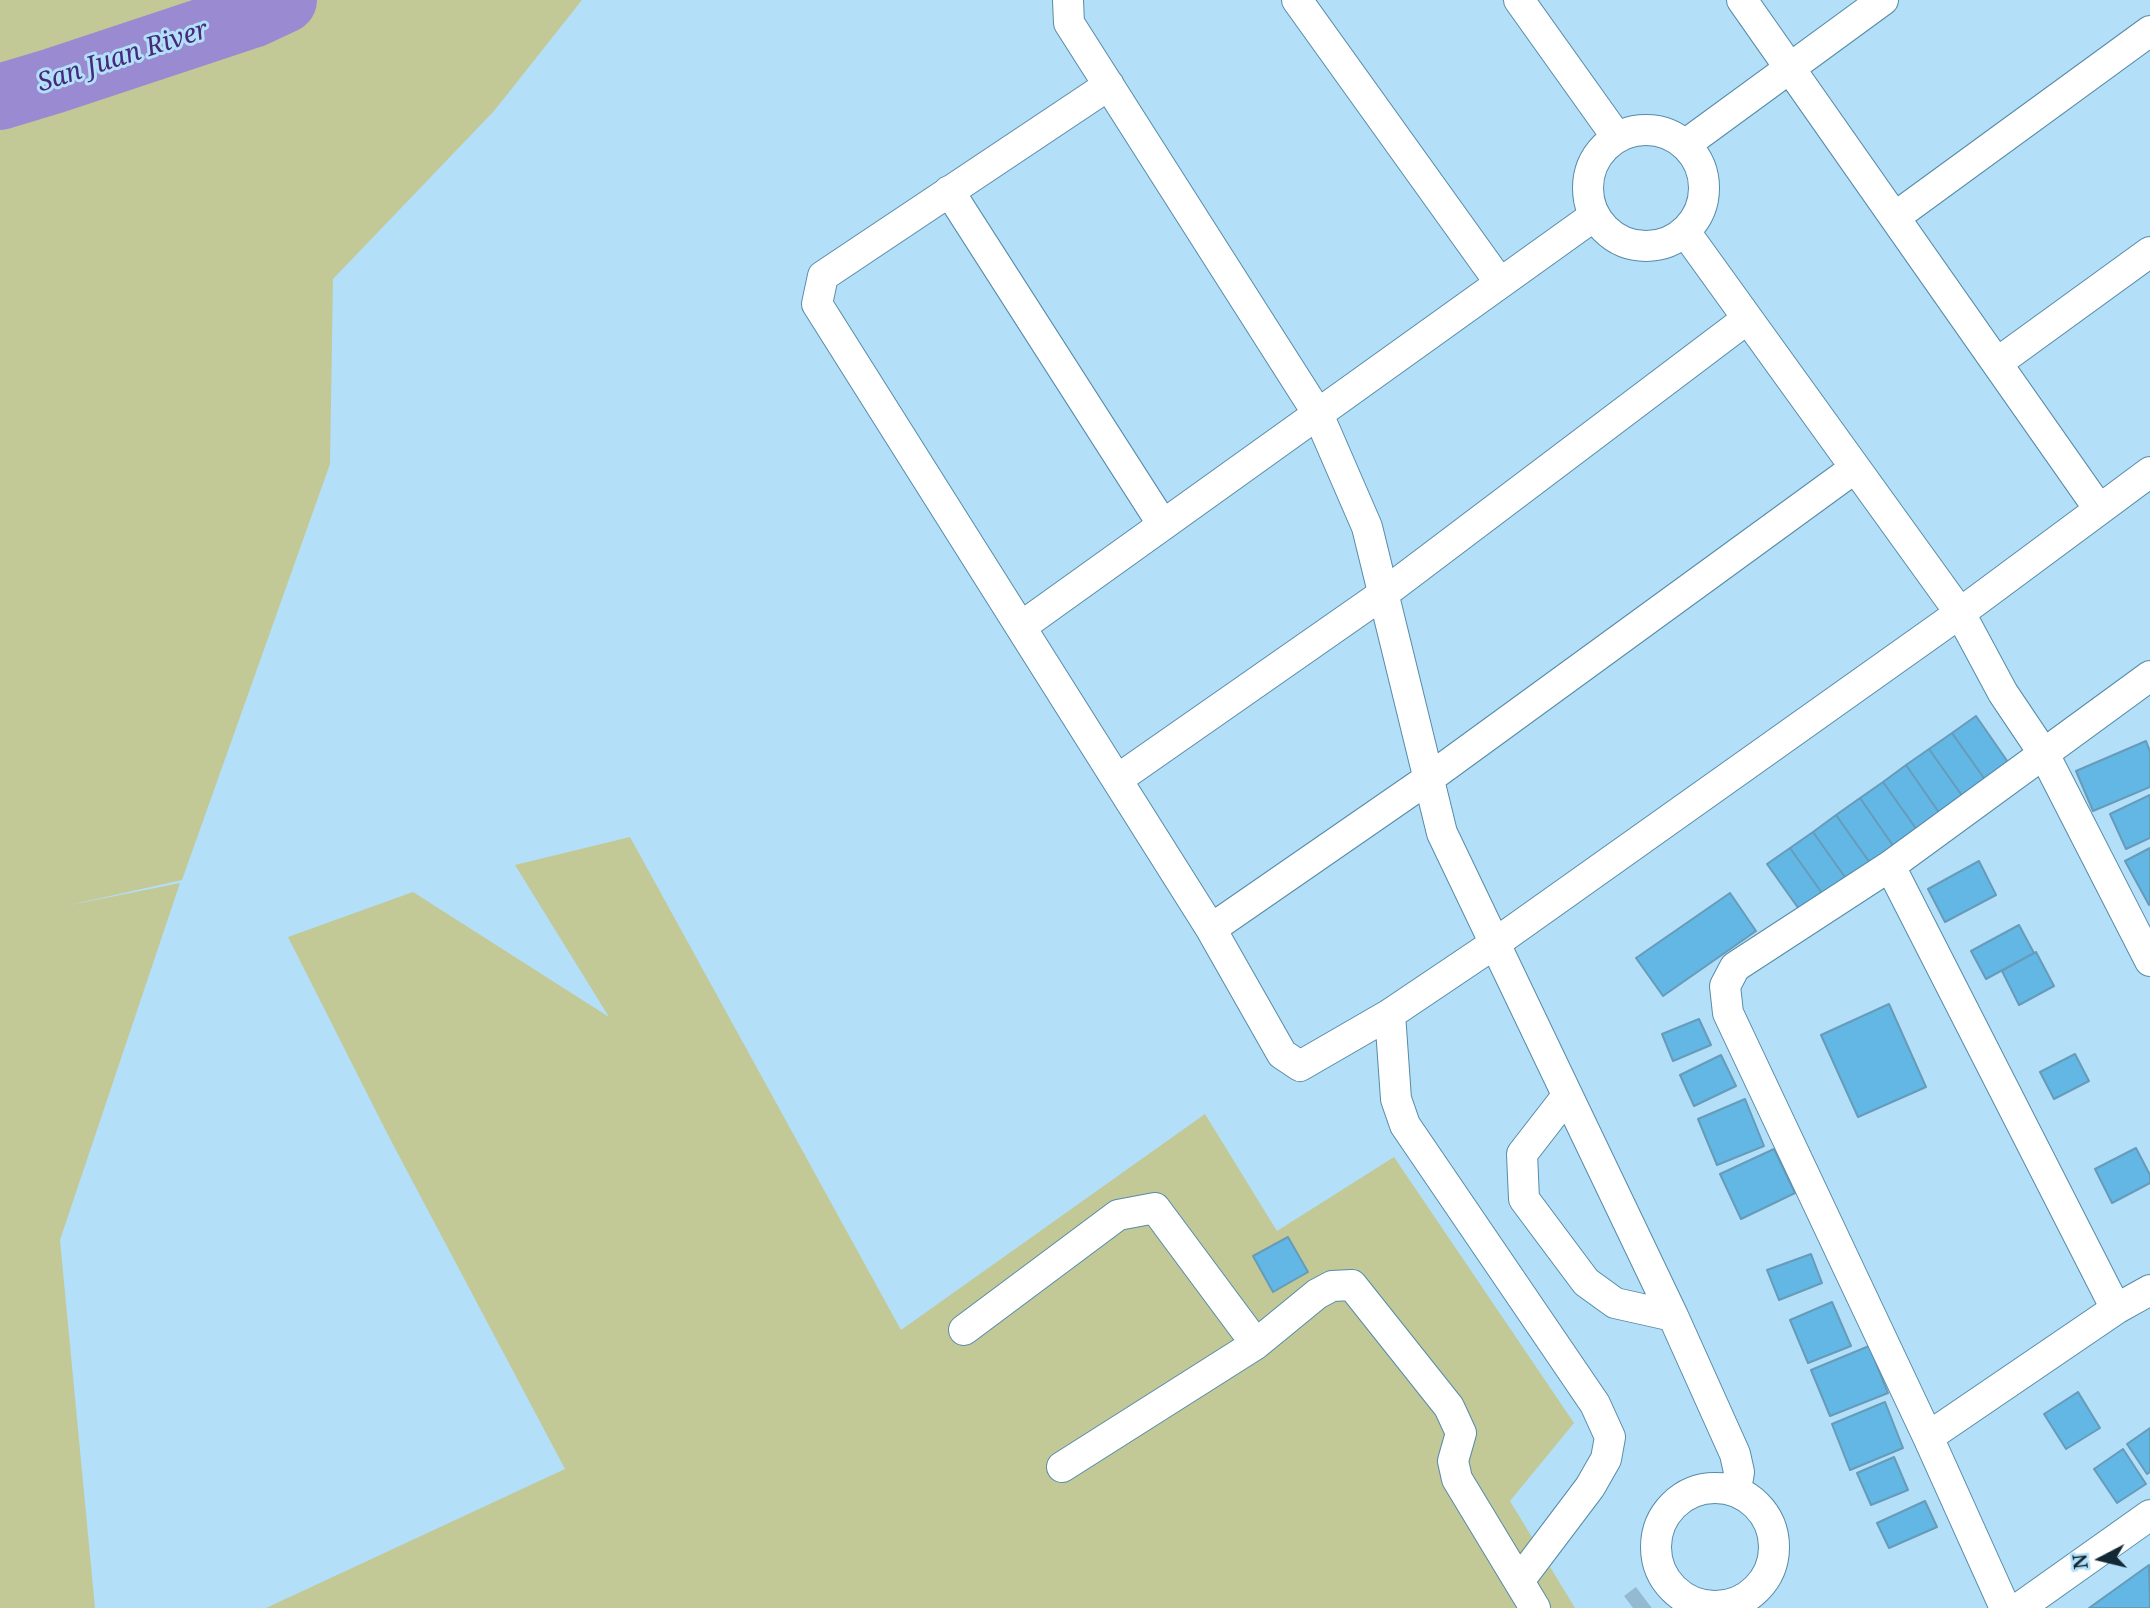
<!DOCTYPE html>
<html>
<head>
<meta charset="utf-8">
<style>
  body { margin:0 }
  #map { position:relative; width:2150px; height:1608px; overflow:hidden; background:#b3dff8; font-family:"Noto Serif",serif }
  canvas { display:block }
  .north { position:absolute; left:2066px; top:1524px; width:70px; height:70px; -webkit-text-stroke:5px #b3dff8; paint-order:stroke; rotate:263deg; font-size:19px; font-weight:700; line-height:28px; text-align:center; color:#122834 }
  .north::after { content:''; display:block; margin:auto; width:24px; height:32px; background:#122834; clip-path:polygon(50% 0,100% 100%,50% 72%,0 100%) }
</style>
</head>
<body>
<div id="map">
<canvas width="2150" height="1608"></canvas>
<div class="north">N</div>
</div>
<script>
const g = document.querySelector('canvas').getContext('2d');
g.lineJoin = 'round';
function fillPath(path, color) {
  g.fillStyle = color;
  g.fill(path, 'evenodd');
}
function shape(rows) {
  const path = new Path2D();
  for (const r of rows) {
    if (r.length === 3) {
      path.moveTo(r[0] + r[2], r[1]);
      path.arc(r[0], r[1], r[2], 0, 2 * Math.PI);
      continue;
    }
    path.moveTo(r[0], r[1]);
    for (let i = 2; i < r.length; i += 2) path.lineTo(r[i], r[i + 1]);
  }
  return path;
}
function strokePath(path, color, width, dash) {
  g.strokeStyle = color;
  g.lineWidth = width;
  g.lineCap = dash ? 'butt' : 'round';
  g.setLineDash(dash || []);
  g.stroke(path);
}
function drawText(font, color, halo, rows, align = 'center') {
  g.font = font + ' "Noto Serif",serif';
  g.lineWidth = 6;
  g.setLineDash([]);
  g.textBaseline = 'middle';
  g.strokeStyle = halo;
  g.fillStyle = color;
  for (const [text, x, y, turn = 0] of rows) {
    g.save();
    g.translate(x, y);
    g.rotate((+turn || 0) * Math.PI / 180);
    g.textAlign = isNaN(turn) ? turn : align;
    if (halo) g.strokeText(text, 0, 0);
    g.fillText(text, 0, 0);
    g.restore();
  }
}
fillPath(shape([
  [0,0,582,0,494,111,333,279,330,464,182,880,65,906,180,883,60,1240,95,1608,0,1608],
  [630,837,901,1330,1205,1114,1277,1231,1394,1157,1574,1423,1510,1501,1575,1608,266,1608,565,1469,388,1135,288,937,413,892,609,1017,515,865]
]), '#c2c996');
strokePath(shape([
  [0,97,53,81,252,15,284,0]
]), '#9a8ad1', 66);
const building = shape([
  [1976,716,2010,765,1986,781,1952,733,1976,716],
  [1952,733,1986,781,1963,797,1929,749,1952,733],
  [2146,741,2150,752,2150,787,2093,811,2076,771,2146,741],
  [1929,749,1963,797,1940,814,1906,765,1929,749],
  [1906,765,1940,814,1917,830,1883,782,1906,765],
  [1883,782,1917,830,1894,847,1860,798,1883,782],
  [2150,795,2150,838,2126,849,2110,814,2150,795],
  [1860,798,1894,847,1870,863,1836,815,1860,798],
  [1836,815,1870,863,1847,880,1813,832,1836,815],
  [1813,832,1847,880,1824,896,1790,848,1813,832],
  [1790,848,1824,896,1801,912,1767,864,1790,848],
  [2150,848,2150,904,2149,905,2125,861,2150,848],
  [1979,861,1996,895,1945,922,1928,889,1979,861],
  [1730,893,1756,931,1663,996,1636,958,1730,893],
  [2019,925,2034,953,1986,979,1971,951,2019,925],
  [2036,952,2054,986,2019,1005,2002,971,2036,952],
  [1889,1004,1926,1087,1858,1117,1821,1035,1889,1004],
  [1699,1019,1711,1045,1673,1061,1662,1034,1699,1019],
  [2075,1054,2089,1081,2054,1099,2040,1072,2075,1054],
  [1721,1055,1736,1086,1694,1106,1680,1075,1721,1055],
  [1745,1099,1764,1146,1717,1165,1698,1119,1745,1099],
  [2136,1148,2150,1175,2150,1183,2112,1203,2095,1169,2136,1148],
  [1774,1149,1795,1193,1741,1219,1720,1174,1774,1149],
  [1288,1237,1308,1272,1273,1292,1253,1256,1288,1237],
  [1811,1254,1822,1283,1779,1300,1767,1270,1811,1254],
  [1832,1302,1851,1346,1808,1363,1790,1320,1832,1302],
  [1869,1346,1888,1393,1830,1416,1811,1370,1869,1346],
  [2078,1392,2100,1428,2066,1449,2044,1414,2078,1392],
  [1885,1402,1903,1448,1850,1470,1832,1424,1885,1402],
  [2150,1428,2150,1472,2147,1474,2127,1444,2150,1428],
  [2123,1449,2146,1484,2117,1503,2094,1469,2123,1449],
  [1894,1457,1908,1490,1871,1505,1857,1473,1894,1457],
  [1925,1501,1937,1527,1889,1548,1877,1523,1925,1501],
  [2149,1565,2150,1608,2089,1608,2149,1565]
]);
fillPath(building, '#63b7e5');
strokePath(building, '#669bb9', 2);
strokePath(shape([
  [1633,1608,1645,1599]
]), '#93bad1', 30, [30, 15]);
const street = shape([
  [1068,0,1069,23,1318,414,1367,527,1442,833,1673,1316,1735,1454,1739,1472,1736,1490],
  [1297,0,1500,283],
  [1519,0,1616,136],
  [1742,0,2099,509],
  [1109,85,823,276,817,304,1211,929,1282,1054,1300,1066,1390,1014,1494,944,1960,613,2150,472],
  [1646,188,58],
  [1686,144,1883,0],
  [949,191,1163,525],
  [1895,217,2150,31],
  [1686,233,1960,613,2003,693,2044,754,2150,961],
  [1997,363,2150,252],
  [1022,626,1594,216],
  [1118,779,1383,594,1747,319],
  [1890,866,2116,1309],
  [1211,929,1428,779,1855,468],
  [1390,1014,1396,1099,1405,1125,1595,1404,1610,1437,1606,1459,1590,1487,1519,1581],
  [1567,1096,1522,1154,1524,1199,1586,1282,1615,1303,1673,1316],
  [964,1330,1118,1215,1155,1208,1256,1344],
  [1928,1437,2116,1309,2150,1290],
  [1062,1467,1256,1344,1317,1294,1332,1286,1352,1285,1449,1407,1461,1433,1453,1461,1457,1479,1535,1608],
  [1715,1547,59],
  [2005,1608,1928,1437,1728,1013,1725,986,1735,967,1890,866,2150,676],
  [2019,1608,2150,1515]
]);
strokePath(street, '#568ba8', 32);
strokePath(street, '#fff', 30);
drawText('italic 26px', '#45297d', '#b3dff8', [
  ["San Juan River",123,57,-18]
]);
</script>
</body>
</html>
